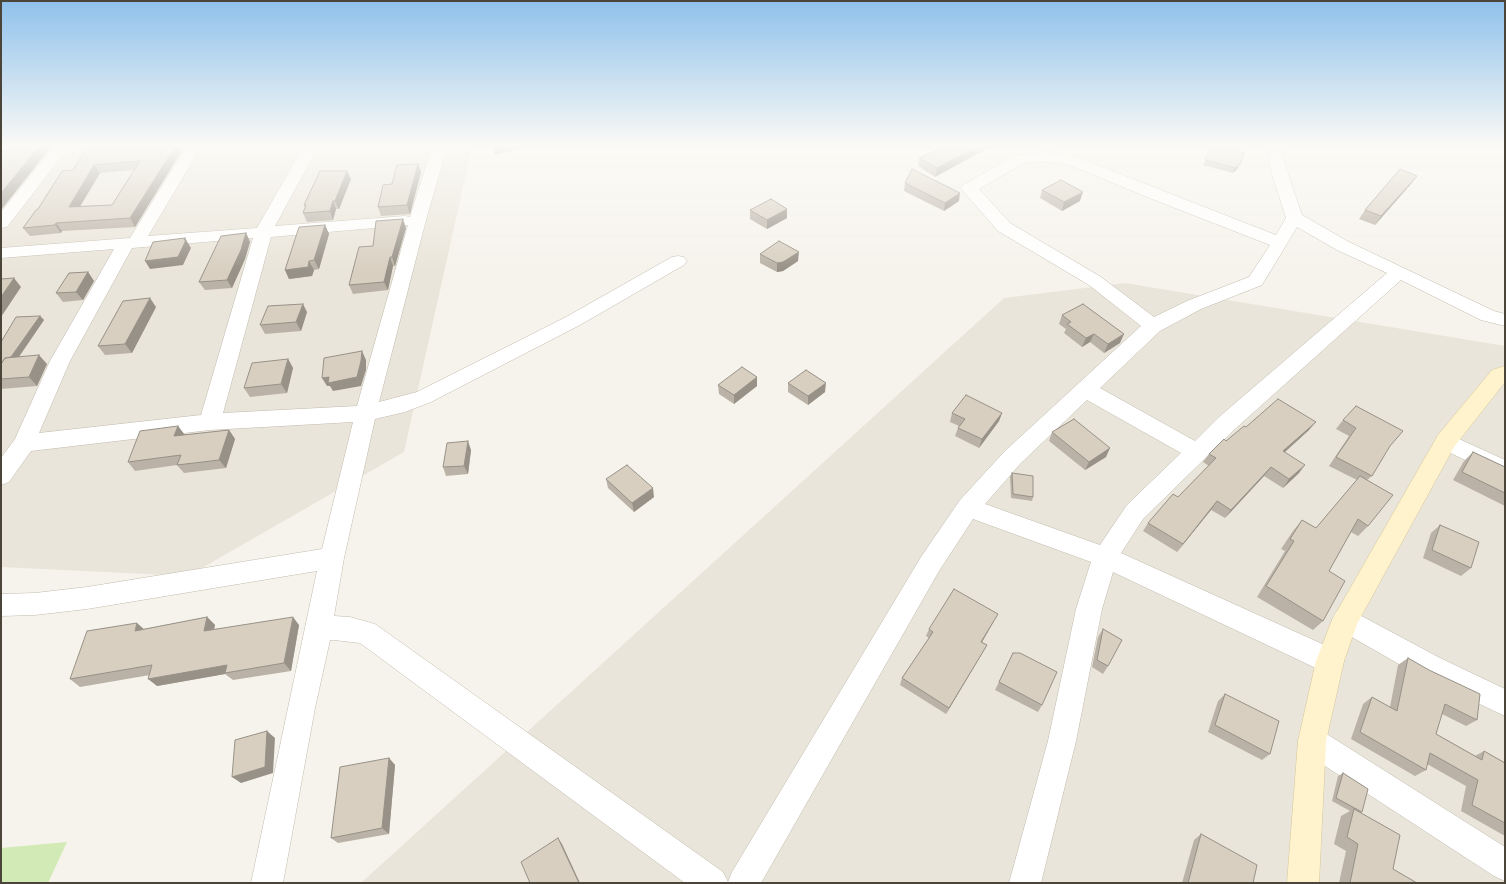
<!DOCTYPE html>
<html>
<head>
<meta charset="utf-8">
<style>
  body { margin:0 }
  #map { position:relative; width:1506px; height:884px; overflow:hidden; background:#f6f3ec; font-family:"Fira Sans",sans-serif }
  canvas { display:block }
  .frame { position:absolute; inset:0; border:2px solid #4b4439; pointer-events:none }
</style>
</head>
<body>
<div id="map">
<canvas width="1506" height="884"></canvas>
<div class="frame"></div>
</div>
<script>
const g = document.querySelector('canvas').getContext('2d');
g.lineJoin = 'round';
function fillPath(path, color) {
  g.fillStyle = color;
  g.fill(path, 'evenodd');
}
function shape(rows) {
  const path = new Path2D();
  for (const r of rows) {
    path.moveTo(r[0], r[1]);
    for (let i = 2; i < r.length; i += 2) path.lineTo(r[i], r[i + 1]);
  }
  return path;
}
function strokePath(path, color, width, dash) {
  g.strokeStyle = color;
  g.lineWidth = width;
  g.lineCap = dash ? 'butt' : 'round';
  g.setLineDash(dash || []);
  g.stroke(path);
}
fillPath(shape([
  [1,147,472,147,404,452,188,576,1,567],
  [1125,283,1505,346,1505,883,361,883,1004,298]
]), '#eae5da');
fillPath(shape([
  [67,842,48,883,1,883,1,848]
]), '#d2eab5');
const street = shape([
  [53,147,69,147,7,227,1,228,1,212,53,147],
  [186,147,201,147,148,236,257,228,303,147,318,147,275,226,405,216,410,217,432,147,447,147,426,220,379,402,417,392,566,317,672,257,678,256,684,257,687,261,684,265,580,325,431,402,405,412,375,419,344,558,334,616,350,617,375,624,723,872,728,882,732,872,921,557,960,500,1005,451,1141,326,1089,285,998,231,963,191,961,188,963,185,1016,155,1048,152,1074,156,1276,235,1286,218,1271,171,1266,147,1281,147,1287,171,1302,215,1349,242,1494,311,1505,314,1505,326,1481,320,1401,280,1235,429,1143,519,1121,553,1340,652,1344,661,1340,670,1330,674,1320,670,1113,572,1102,609,1076,741,1041,883,1009,883,1048,741,1076,609,1091,562,973,519,939,571,761,883,685,883,360,643,334,640,330,640,315,708,283,883,251,883,317,571,87,609,35,615,1,616,1,594,35,593,87,587,322,549,353,422,210,430,31,451,9,482,1,485,1,458,15,439,50,361,114,249,1,258,1,248,130,238,186,147],
  [1048,162,1070,165,1147,197,1270,245,1249,277,1187,301,1154,317,1101,277,1010,223,979,189,1024,163,1048,162],
  [408,225,357,406,223,413,271,237,408,225],
  [1297,227,1337,250,1387,273,1219,417,1195,441,1100,388,1160,331,1201,309,1262,285,1297,227],
  [253,238,201,415,39,433,70,361,132,248,253,238],
  [1087,400,1181,453,1127,505,1100,545,985,504,1021,463,1087,400],
  [1446,433,1505,460,1505,479,1438,447,1435,441,1438,435,1446,433],
  [1345,608,1354,612,1440,658,1505,689,1505,716,1420,676,1336,628,1332,620,1336,612,1345,608],
  [1312,727,1322,731,1505,847,1505,881,1494,876,1302,751,1298,741,1302,731,1312,727]
]);
const secondary = shape([
  [1505,366,1505,382,1454,447,1357,624,1344,661,1326,741,1319,883,1287,883,1298,741,1316,661,1332,620,1438,435,1492,370,1505,366]
]);
strokePath(street, '#c2bbae', 1);
strokePath(secondary, '#d6c79b', 1);
fillPath(street, '#fff');
fillPath(secondary, '#fff3cd');
fillPath(shape([
  [87,147,184,147,135,227,62,231,61,233,30,236,23,228,38,209,73,170],
  [134,170,112,205,80,206,100,173],
  [491,147,519,147,514,148,514,150,495,155],
  [943,147,935,177,918,166,919,158],
  [1211,147,1238,147,1235,150,1238,168,1233,173,1203,165],
  [418,164,421,172,410,214,381,216,378,207,392,184],
  [1417,176,1411,184,1375,225,1359,219,1365,210],
  [351,179,339,209,336,209,333,220,307,222,303,213,305,207,304,205],
  [905,183,959,201,944,211,904,191],
  [1042,190,1080,201,1062,211,1040,198],
  [750,210,787,218,767,229,750,219],
  [325,225,329,234,319,269,314,270,312,276,289,279,285,270],
  [406,228,395,266,393,266,388,290,353,294,349,285,373,246],
  [246,233,250,242,245,259,232,288,205,290,199,282],
  [760,254,798,261,783,271,777,272,760,263],
  [88,272,94,281,83,300,63,302,56,293],
  [156,307,132,353,105,355,98,346],
  [307,312,301,331,265,334,260,325],
  [1062,315,1120,343,1104,353,1090,342,1082,347,1064,333,1066,329,1059,324],
  [40,316,44,320,19,357,47,364,37,386,1,389,1,342],
  [288,359,293,368,287,393,250,397,244,388],
  [757,377,757,386,734,404,719,394,718,385],
  [788,383,825,392,808,405,788,392],
  [952,413,1002,413,999,421,979,448,955,436,958,428,959,426,950,422],
  [1343,420,1389,447,1372,476,1367,480,1368,526,1358,536,1351,532,1329,571,1323,621,1313,630,1257,597,1285,551,1281,549,1293,531,1302,520,1316,528,1357,480,1329,466,1349,436,1336,429],
  [178,426,184,435,229,430,235,439,226,468,184,473,177,465,135,471,128,462],
  [1246,427,1309,430,1285,452,1299,473,1283,488,1264,476,1225,518,1211,510,1177,552,1143,531,1148,523,1178,497,1209,466,1203,462,1209,454,1226,441],
  [1052,432,1106,457,1085,470,1049,441],
  [471,450,468,474,446,476,443,467],
  [1473,452,1505,467,1505,506,1453,480,1464,461],
  [1012,473,1033,497,1032,501,1011,498,1010,477],
  [606,479,654,497,634,512,608,488],
  [1440,525,1471,568,1461,576,1423,558,1431,533],
  [207,617,215,625,214,629,299,625,291,671,233,680,225,674,157,686,150,675,80,687,70,679,144,629],
  [994,621,982,642,987,645,983,652,946,714,900,685,902,678,929,638,926,636,929,629],
  [1103,629,1108,666,1103,674,1092,667,1098,637],
  [1013,653,1042,705,1038,712,995,690],
  [1408,658,1477,720,1466,726,1442,714,1436,734,1475,756,1484,751,1505,763,1505,836,1461,811,1466,786,1427,764,1426,770,1415,776,1351,739,1363,704,1372,697,1390,707,1398,665],
  [1225,694,1270,754,1262,760,1208,732,1218,701],
  [389,758,395,765,389,834,338,843,331,838],
  [1343,773,1362,812,1361,813,1393,869,1417,883,1339,883,1346,851,1334,844,1341,816,1350,811,1332,801,1338,776],
  [1201,834,1253,883,1182,883,1194,840]
]), '#bab2a6');
fillPath(shape([
  [39,147,49,147,50,148,1,210,1,193],
  [175,147,184,147,135,227,130,218],
  [498,147,519,147,514,148,514,150,495,155,494,148],
  [977,147,990,147,935,177,937,168],
  [418,164,421,172,410,214,407,205],
  [1240,164,1238,168,1233,173,1235,168],
  [94,165,100,173,75,215,69,207],
  [347,171,351,179,339,209,335,201],
  [1417,176,1411,184,1375,225,1381,216],
  [1083,192,1080,201,1062,211,1064,202],
  [960,193,959,201,944,211,945,203],
  [333,201,336,209,333,220,330,211],
  [787,209,787,218,767,229,767,220],
  [403,219,406,228,395,266,392,257],
  [56,223,62,231,61,233,55,225],
  [325,225,329,234,319,269,314,260],
  [246,233,250,242,245,259,232,288,227,280],
  [185,238,191,248,183,265,150,269,145,261,184,240],
  [799,252,798,261,783,271,777,272,777,263],
  [390,257,393,266,388,290,384,282],
  [309,261,314,270,312,276,289,279,285,270],
  [88,272,94,281,83,300,76,292],
  [14,278,21,287,1,317,1,297],
  [150,298,156,307,132,353,125,344],
  [303,304,307,312,301,331,296,322],
  [40,316,44,320,11,368,7,363],
  [1094,334,1090,342,1082,347,1086,338],
  [1124,334,1120,343,1104,353,1108,344],
  [362,351,366,360,366,370,361,386,333,391,330,386,327,386,322,378],
  [39,355,47,364,37,386,29,377],
  [288,359,293,368,287,393,281,384],
  [757,377,757,386,734,404,734,395],
  [826,383,825,392,808,405,808,396],
  [1002,413,999,421,979,448,982,439],
  [1316,422,1309,430,1277,459,1283,451],
  [178,426,185,435,181,445,174,436],
  [229,430,235,439,226,468,219,460],
  [468,441,471,450,468,474,464,466],
  [1110,448,1106,457,1085,470,1089,462],
  [1305,465,1299,473,1283,488,1289,479],
  [1271,467,1264,476,1225,518,1231,510],
  [653,488,654,497,634,512,632,503],
  [1217,501,1211,510,1177,552,1183,544],
  [998,614,978,649,981,642],
  [207,617,215,625,212,639,204,631],
  [293,617,299,625,291,671,284,663],
  [137,623,146,631,135,631],
  [987,645,983,652,946,714,949,708],
  [227,665,225,673,225,674,157,686,148,679],
  [267,731,275,738,273,773,241,783,232,777],
  [389,758,395,765,389,834,382,828],
  [558,838,562,844,580,883,579,883]
]), '#979187');
const building = shape([
  [11,147,39,147,1,193,1,151,9,150,11,147],
  [87,147,175,147,130,218,56,223,55,225,23,228,36,210,38,209,62,171,73,170,87,147],
  [140,161,112,205,69,207,94,165,140,161],
  [943,147,977,147,937,168,919,158,943,147],
  [1211,147,1237,147,1234,150,1245,153,1240,164,1235,168,1205,160,1211,147],
  [418,164,407,205,378,207,383,185,392,184,397,165,418,164],
  [912,169,960,193,945,203,905,183,912,169],
  [1400,169,1417,176,1381,216,1365,210,1400,169],
  [320,171,347,171,335,201,333,201,330,211,303,213,306,205,304,205,320,171],
  [1061,180,1083,192,1064,202,1042,190,1061,180],
  [771,199,787,209,767,220,750,210,771,199],
  [403,219,392,257,390,257,384,282,349,285,359,247,373,246,376,221,403,219],
  [325,225,314,260,309,261,308,267,285,270,299,227,325,225],
  [246,233,241,250,227,280,199,282,221,236,246,233],
  [185,238,184,240,186,240,178,257,145,261,153,242,185,238],
  [779,241,799,252,783,262,777,263,760,254,779,241],
  [88,272,76,292,56,293,69,273,88,272],
  [14,278,1,297,1,279,14,278],
  [150,298,125,344,98,346,123,301,150,298],
  [303,304,296,322,260,325,268,306,303,304],
  [1083,304,1124,334,1108,344,1094,334,1086,338,1067,324,1071,322,1062,315,1083,304],
  [40,316,11,357,5,358,1,364,1,342,16,317,40,316],
  [362,351,361,361,357,377,328,383,329,377,322,378,324,358,362,351],
  [39,355,29,377,1,379,1,364,5,358,39,355],
  [288,359,281,384,244,388,252,363,288,359],
  [742,367,757,377,734,395,718,385,742,367],
  [806,370,826,383,808,396,788,383,806,370],
  [966,395,1002,413,982,439,958,428,965,419,952,413,966,395],
  [1278,399,1316,422,1283,451,1305,465,1289,479,1271,467,1231,510,1217,501,1183,544,1148,523,1173,494,1178,497,1216,458,1209,454,1224,439,1226,441,1244,426,1246,427,1278,399],
  [1356,406,1403,431,1390,446,1372,476,1336,457,1356,428,1343,420,1356,406],
  [1074,419,1110,448,1089,462,1052,432,1074,419],
  [178,426,174,436,229,430,219,460,177,465,181,455,128,462,140,431,178,426],
  [468,441,464,466,443,467,447,443,468,441],
  [1473,452,1505,467,1505,493,1462,472,1473,452],
  [627,465,653,488,632,503,606,479,627,465],
  [1012,473,1033,476,1033,497,1013,494,1012,473],
  [1360,476,1393,495,1368,526,1358,519,1329,571,1345,581,1323,621,1266,586,1294,541,1290,539,1302,520,1316,528,1360,476],
  [1440,525,1479,542,1471,568,1432,550,1440,525],
  [954,589,998,614,981,642,987,645,949,708,902,678,933,632,929,629,954,589],
  [207,617,204,631,293,617,284,663,225,673,227,665,148,679,152,665,70,679,87,631,137,623,135,631,207,617],
  [1103,629,1122,640,1108,666,1097,660,1103,629],
  [1013,653,1020,653,1057,672,1042,705,999,682,1013,653],
  [1408,658,1429,670,1480,694,1477,720,1445,704,1436,734,1482,760,1484,751,1505,763,1505,823,1472,805,1478,780,1430,753,1426,770,1360,732,1372,697,1397,711,1408,658],
  [1225,694,1279,721,1270,754,1215,725,1225,694],
  [267,731,265,767,232,777,235,740,267,731],
  [389,758,382,828,331,838,340,767,389,758],
  [1343,773,1368,789,1362,812,1336,798,1343,773],
  [1354,809,1400,835,1393,869,1417,883,1350,883,1358,844,1347,837,1354,809],
  [1201,834,1257,865,1253,883,1188,883,1201,834],
  [558,838,579,883,530,883,521,862,558,838]
]);
fillPath(building, '#d8cfc1');
strokePath(building, '#979187', 1);
const sky = g.createLinearGradient(0, 0, 0, 271);
sky.addColorStop(0, '#8fc1ec');
sky.addColorStop(0.54, '#fbfaf6');
sky.addColorStop(1, '#fbfaf600');
g.fillStyle = sky;
g.fillRect(0, 0, 1506, 271);
</script>
</body>
</html>
